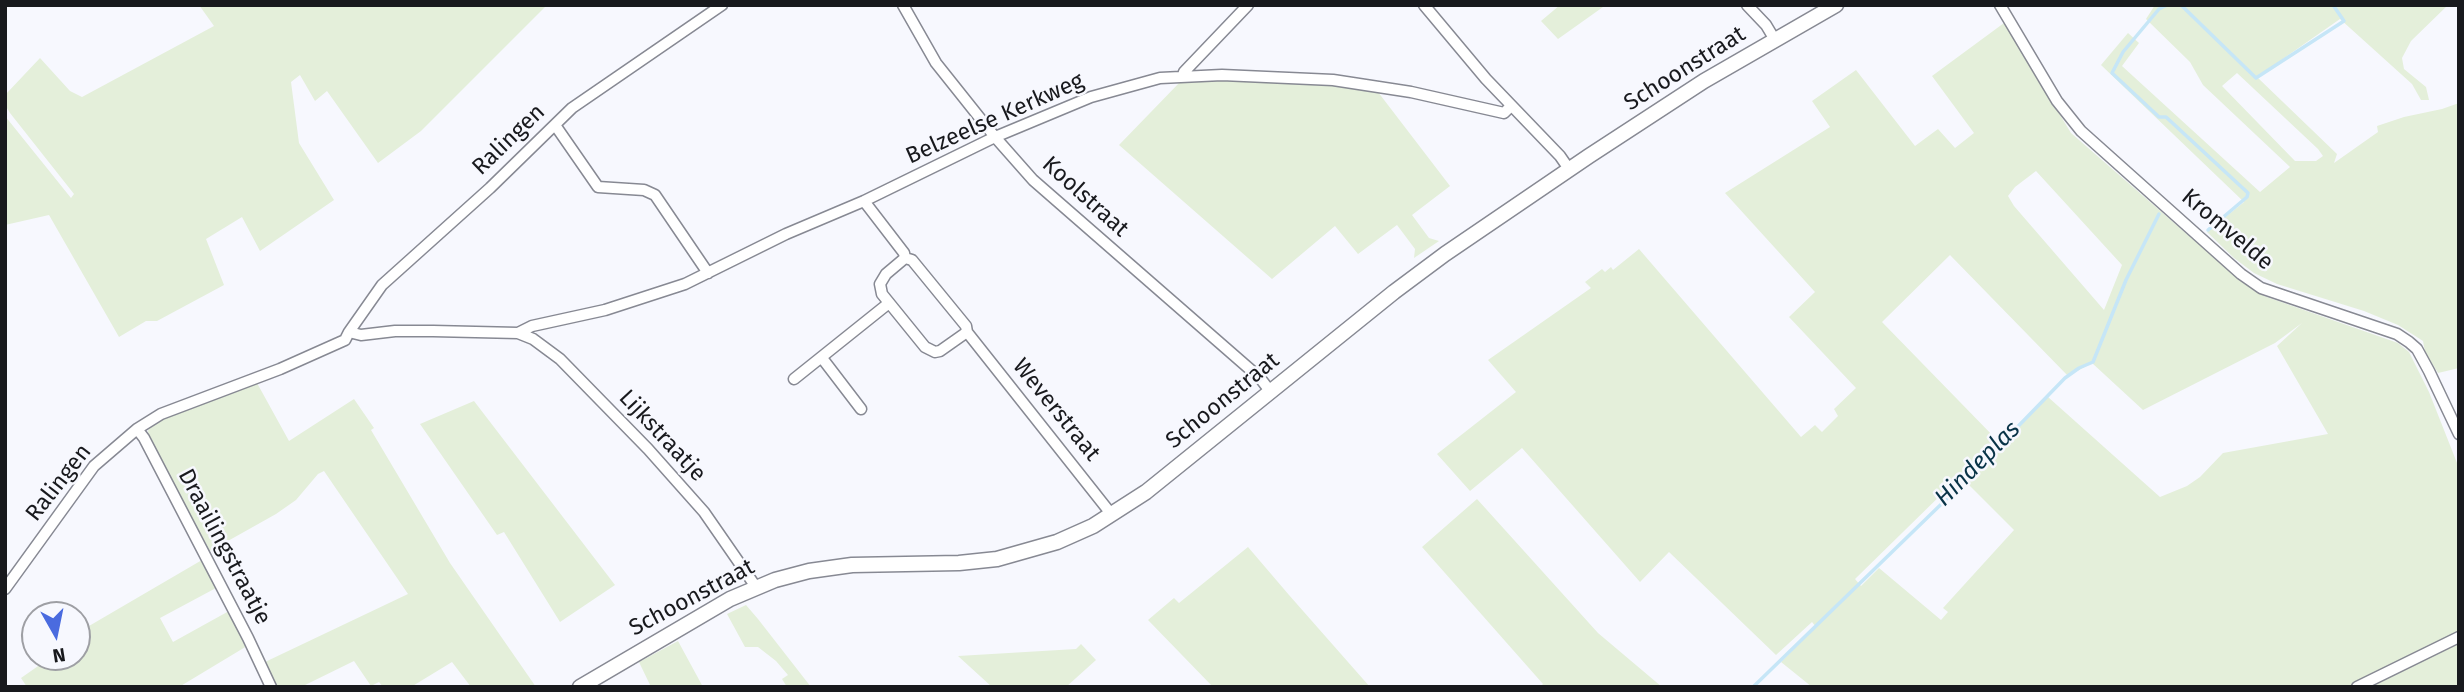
<!DOCTYPE html>
<html>
<head>
<meta charset="utf-8">
<style>
  body { margin:0 }
  #map { position:relative; width:2464px; height:692px; overflow:hidden; background:#f7f8fe; font-family:"Fira Sans",sans-serif }
  canvas { display:block }
  .frame { position:absolute; inset:0; border:7px solid #18191d; pointer-events:none }
  .north { position:absolute; left:21px; top:601px; width:70px; height:70px; box-sizing:border-box; background:#f7f8fe; border:2px solid #9e9fa4; border-radius:50%; rotate:171deg; font-size:19px; font-weight:700; line-height:28px; text-align:center; color:#18191d }
  .north::after { content:''; display:block; margin:auto; width:24px; height:32px; background:#4a6bdf; clip-path:polygon(50% 0,100% 100%,50% 72%,0 100%) }
</style>
</head>
<body>
<div id="map">
<canvas width="2464" height="692"></canvas>
<div class="frame"></div>
<div class="north">N</div>
</div>
<script>
const g = document.querySelector('canvas').getContext('2d');
g.lineJoin = 'round';
function fillPath(path, color) {
  g.fillStyle = color;
  g.fill(path, 'evenodd');
}
function shape(rows) {
  const path = new Path2D();
  for (const r of rows) {
    path.moveTo(r[0], r[1]);
    for (let i = 2; i < r.length; i += 2) path.lineTo(r[i], r[i + 1]);
  }
  return path;
}
function strokePath(path, color, width, dash) {
  g.strokeStyle = color;
  g.lineWidth = width;
  g.lineCap = dash ? 'butt' : 'round';
  g.setLineDash(dash || []);
  g.stroke(path);
}
function drawText(font, color, halo, rows, align = 'center') {
  g.font = font + ' "Fira Sans",sans-serif';
  g.lineWidth = 5;
  g.setLineDash([]);
  g.textBaseline = 'middle';
  g.strokeStyle = halo;
  g.fillStyle = color;
  for (const [text, x, y, turn = 0] of rows) {
    g.save();
    g.translate(x, y);
    g.rotate((+turn || 0) * Math.PI / 180);
    g.textAlign = isNaN(turn) ? turn : align;
    if (halo) g.strokeText(text, 0, 0);
    g.fillText(text, 0, 0);
    g.restore();
  }
}
fillPath(shape([
  [199,5,547,5,421,131,378,163,327,91,315,101,300,75,291,82,299,143,334,200,260,251,242,217,206,239,224,285,157,321,146,321,119,337,49,215,5,225,5,116,71,198,74,194,10,113,5,105,6,94,40,58,70,91,82,97,214,26],
  [1560,5,1601,5,1603,7,1558,39,1541,21],
  [2155,5,2448,5,2411,41,2402,58,2404,69,2426,87,2429,100,2421,100,2412,84,2340,19,2257,77,2337,154,2334,163,2378,132,2377,126,2404,117,2442,109,2459,103,2459,368,2438,373,2425,352,2423,341,2398,325,2364,311,2277,284,2254,273,2234,258,2207,232,2244,202,2101,65,2128,33,2139,43,2122,66,2260,192,2290,167,2203,85,2190,62,2146,19],
  [2237,73,2318,149,2323,156,2316,161,2295,161,2222,86],
  [2004,23,2071,133,2235,276,2264,296,2398,343,2409,352,2429,392,2459,468,2459,631,2349,687,1812,687,1781,662,1816,627,1812,622,1776,655,1669,552,1640,582,1522,448,1470,491,1437,454,1516,392,1488,360,1591,288,1585,282,1602,269,1605,272,1611,267,1613,270,1639,249,1801,437,1815,425,1822,432,1838,416,1834,409,1856,388,1789,317,1815,292,1725,193,1830,127,1812,101,1856,70,1915,146,1938,129,1955,148,1974,133,1932,76],
  [2036,171,2122,265,2104,310,2014,206,2008,196,2015,187],
  [1950,255,2068,376,2092,363,2143,410,2275,343,2302,323,2277,346,2328,434,2223,453,2200,477,2187,486,2160,497,2048,397,1965,481,2014,530,1943,608,1948,612,1941,620,1879,568,1861,586,1855,579,1997,440,1882,322],
  [1222,78,1325,83,1378,92,1450,186,1412,215,1429,238,1439,241,1414,258,1415,249,1397,225,1358,254,1335,226,1272,279,1119,145,1180,82],
  [257,383,289,441,354,399,374,428,371,430,450,563,536,687,471,687,452,662,411,687,383,687,379,682,371,686,354,661,301,687,277,687,265,662,408,594,324,471,318,474,296,500,276,514,210,551,149,438,148,431,150,427,175,413],
  [474,401,615,585,560,622,504,532,497,535,420,424],
  [1477,499,1598,633,1662,687,1540,687,1543,684,1422,547],
  [1248,547,1289,595,1370,687,1213,687,1148,620,1174,598,1179,603],
  [202,560,216,588,160,618,173,642,229,611,247,646,179,687,27,687,21,678,51,657,77,657,77,638,90,629,89,626],
  [746,605,758,619,811,687,787,687,782,679,788,675,776,661,758,647,745,647,727,614],
  [678,641,703,687,651,687,639,662],
  [2459,642,2459,687,2371,687],
  [1081,644,1096,660,1066,687,992,687,958,656,1076,649]
]), '#e4efda');
strokePath(shape([
  [2167,5,2159,9,2123,52,2112,73,2159,117,2166,117,2248,193,2247,197,2208,230],
  [2181,5,2256,78,2344,21,2333,5],
  [1753,687,1962,484,2065,378,2079,368,2093,362,2126,280,2159,214]
]), '#c6e6f7', 3.5);
const minor = shape([
  [903,5,936,63,995,137,1033,180,1260,378,1270,391],
  [1424,5,1486,79,1560,156,1569,169],
  [1747,5,1766,25,1775,40],
  [2000,5,2057,101,2081,131,2241,274,2261,288,2397,334,2409,342,2417,349,2429,371,2459,434],
  [1183,75,1184,72,1248,5],
  [555,125,598,187,644,190,655,195,708,273],
  [864,201,904,253,905,258,912,260,966,326,967,332,1112,515],
  [905,258,886,274,880,284,882,294,925,347,935,352,940,351,967,332],
  [349,332,382,285,490,188,572,108,722,5],
  [518,333,532,326,605,310,685,284,786,234,864,201,995,137,1091,97,1160,78,1222,75,1333,80,1411,92,1504,113,1511,106],
  [822,358,861,409],
  [794,379,889,303],
  [137,429,144,438,248,638,271,687],
  [5,589,94,466,137,429,161,414,280,369,345,340,349,332,361,335,395,331,433,331,518,333,533,339,560,359,648,449,704,512,756,587],
  [2357,687,2459,637]
]);
const tertiary = shape([
  [580,687,730,599,775,580,809,571,852,565,959,563,997,559,1057,542,1093,526,1146,492,1394,292,1445,254,1589,156,1704,81,1836,5]
]);
strokePath(minor, '#878993', 13);
strokePath(tertiary, '#878993', 17);
strokePath(minor, '#fff', 10);
strokePath(tertiary, '#fff', 14);
drawText('23px', '#18191d', '#f7f8fe', [
  ["Schoonstraat",1685,69,-32],
  ["Belzeelse Kerkweg",995,119,-24],
  ["Ralingen",509,140,-44],
  ["Koolstraat",1085,197,42],
  ["Kromvelde",2227,230,40],
  ["Schoonstraat",1223,401,-39],
  ["Weverstraat",1056,410,51],
  ["Lijkstraatje",662,436,47],
  ["Ralingen",59,483,-52],
  ["Draailingstraatje",224,547,62],
  ["Schoonstraat",692,598,-28]
]);
drawText('italic 24px', '#083347', '#f7f8fe', [
  ["Hindeplas",1978,464,-45]
]);
</script>
</body>
</html>
